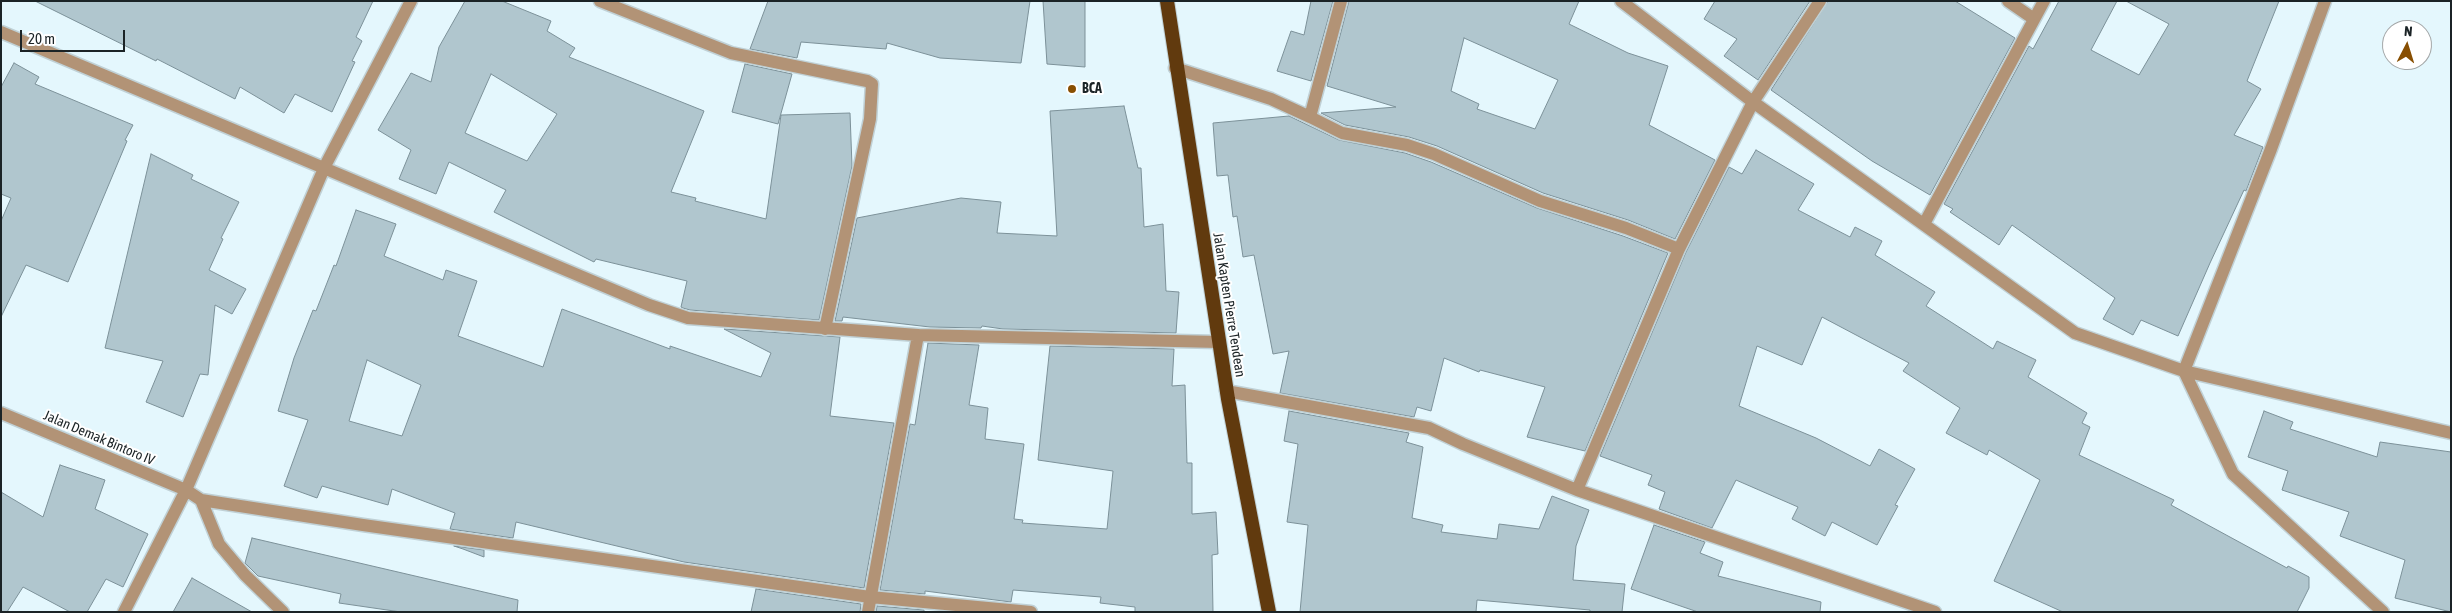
<!DOCTYPE html>
<html>
<head>
<meta charset="utf-8">
<style>
  body { margin:0 }
  #map { position:relative; width:2452px; height:613px; overflow:hidden; background:#e4f7fd; font-family:"Asap Condensed",sans-serif }
  canvas { display:block }
  .frame { position:absolute; inset:0; border:2px solid #1b2326; pointer-events:none }
  .north { position:absolute; left:2382px; top:20px; width:50px; height:50px; box-sizing:border-box; background:#fff; border:1px solid #a4a7a8; border-radius:50%; rotate:5deg; font-size:14px; font-weight:700; line-height:20px; text-align:center; color:#1b2326 }
  .north::after { content:''; display:block; margin:auto; width:18px; height:22px; background:#884f02; clip-path:polygon(50% 0,100% 100%,50% 72%,0 100%) }
  .scale { position:absolute; left:20px; top:30px; width:105px; height:22px; box-sizing:border-box; border:2px solid #1b2326; border-top:0; padding-left:6px; font-size:15px; line-height:18px; white-space:nowrap; color:#1b2326; -webkit-text-stroke:4px #fff; paint-order:stroke }
</style>
</head>
<body>
<div id="map">
<canvas width="2452" height="613"></canvas>
<div class="frame"></div>
<div class="north">N</div>
<div class="scale">20 m</div>
</div>
<script>
const g = document.querySelector('canvas').getContext('2d');
g.lineJoin = 'round';
function fillPath(path, color) {
  g.fillStyle = color;
  g.fill(path, 'evenodd');
}
function shape(rows) {
  const path = new Path2D();
  for (const r of rows) {
    path.moveTo(r[0], r[1]);
    for (let i = 2; i < r.length; i += 2) path.lineTo(r[i], r[i + 1]);
  }
  return path;
}
function strokePath(path, color, width, dash) {
  g.strokeStyle = color;
  g.lineWidth = width;
  g.lineCap = dash ? 'butt' : 'round';
  g.setLineDash(dash || []);
  g.stroke(path);
}
function drawText(font, color, halo, rows, align = 'center') {
  g.font = font + ' "Asap Condensed",sans-serif';
  g.lineWidth = 4;
  g.setLineDash([]);
  g.textBaseline = 'middle';
  g.strokeStyle = halo;
  g.fillStyle = color;
  for (const [text, x, y, turn = 0] of rows) {
    g.save();
    g.translate(x, y);
    g.rotate((+turn || 0) * Math.PI / 180);
    g.textAlign = isNaN(turn) ? turn : align;
    if (halo) g.strokeText(text, 0, 0);
    g.fillText(text, 0, 0);
    g.restore();
  }
}
const building = shape([
  [35,1,373,1,356,37,362,41,352,61,355,62,332,112,295,94,284,113,240,87,235,99,157,59,156,61,35,1],
  [465,1,502,1,551,21,547,31,575,48,569,57,704,111,671,192,696,198,695,201,766,219,781,115,850,113,852,166,819,320,690,310,683,308,681,307,687,281,596,259,594,262,494,212,506,190,449,162,436,194,399,179,411,150,378,130,411,73,431,82,439,47,465,1],
  [491,74,557,114,527,161,465,133,491,74],
  [768,1,1030,1,1021,63,940,58,887,43,886,49,801,42,797,58,750,49,768,1],
  [1043,1,1085,1,1085,67,1047,64,1043,1],
  [1311,1,1333,1,1311,81,1277,71,1291,31,1304,35,1311,1],
  [1349,1,1579,1,1569,24,1628,53,1668,66,1649,125,1715,160,1675,239,1628,220,1543,193,1437,146,1409,137,1345,125,1321,113,1396,107,1327,86,1349,1],
  [1464,38,1558,80,1535,129,1477,109,1479,104,1451,91,1464,38],
  [1715,1,1810,1,1758,80,1724,56,1737,39,1704,19,1715,1],
  [1828,1,1955,1,2015,38,1930,195,1872,161,1771,90,1828,1],
  [2059,1,2117,1,2091,50,2139,75,2169,24,2126,1,2279,1,2247,81,2261,89,2234,135,2263,147,2246,191,2244,190,2210,263,2178,336,2141,320,2133,335,2103,319,2115,298,2012,225,1999,245,1950,212,1953,209,1944,204,2029,46,2033,49,2059,1],
  [14,63,39,77,35,84,133,125,125,140,127,141,68,282,26,265,1,317,1,221,11,198,1,194,1,87,14,63],
  [745,64,792,74,778,124,732,112,745,64],
  [1124,106,1138,168,1141,168,1144,227,1163,224,1166,291,1179,292,1176,333,1003,329,982,326,981,328,930,327,843,317,842,321,835,321,857,218,961,198,1001,202,997,233,1057,236,1050,111,1124,106],
  [1289,116,1339,140,1405,153,1431,162,1537,208,1623,236,1668,253,1585,451,1527,437,1545,387,1480,370,1479,372,1444,358,1431,411,1417,407,1414,417,1280,393,1289,351,1273,354,1254,255,1243,257,1237,216,1233,217,1228,175,1217,176,1213,123,1289,116],
  [1756,150,1814,184,1798,210,1850,237,1855,227,1882,241,1875,255,1935,292,1926,306,1993,349,1997,341,2036,360,2028,377,2087,413,2082,423,2090,427,2079,455,2174,500,2171,505,2287,568,2288,566,2309,577,2309,588,2297,612,2063,612,1994,581,2040,480,1989,450,1987,455,1946,433,1960,408,1903,371,1909,363,1822,317,1802,365,1757,346,1739,406,1816,438,1870,466,1879,449,1915,469,1895,505,1898,506,1877,545,1832,522,1825,536,1792,519,1798,507,1736,480,1712,528,1659,509,1665,492,1648,485,1652,475,1600,456,1686,252,1729,167,1742,174,1756,150],
  [151,154,193,175,191,179,239,202,221,238,223,239,209,270,246,289,232,314,215,305,208,375,200,374,183,417,146,402,163,361,105,348,151,154],
  [356,210,396,224,384,256,443,280,446,270,477,281,458,336,543,367,562,309,670,349,670,346,761,377,771,353,724,329,840,337,830,416,894,423,864,588,684,562,516,522,513,538,450,529,455,513,392,489,388,505,322,486,317,498,284,486,308,420,278,411,294,358,313,310,316,311,334,265,336,266,356,210],
  [367,360,421,385,402,436,349,421,367,360],
  [928,343,979,345,969,405,988,408,985,439,1024,444,1014,519,1023,520,1022,523,1107,529,1113,471,1038,460,1050,346,1174,349,1172,386,1185,385,1187,463,1192,463,1192,514,1216,512,1218,554,1212,555,1213,612,1135,612,1135,607,1100,603,1101,597,1013,590,1011,602,925,591,925,594,880,590,910,424,915,425,928,343],
  [1289,411,1409,433,1406,442,1423,447,1412,518,1443,525,1441,532,1497,539,1499,524,1539,529,1552,496,1589,510,1576,546,1573,580,1625,584,1622,612,1590,612,1590,610,1477,600,1476,612,1300,612,1308,525,1287,522,1298,444,1284,441,1289,411],
  [2264,411,2293,422,2290,429,2377,457,2380,442,2451,452,2451,612,2395,598,2405,560,2340,536,2349,512,2282,490,2288,471,2248,457,2264,411],
  [60,465,105,480,95,509,148,534,123,587,106,579,87,612,70,612,23,587,7,612,1,612,1,492,43,517,60,465],
  [1654,525,1705,542,1700,553,1723,562,1718,576,1821,602,1820,612,1698,612,1631,589,1654,525],
  [252,538,518,600,517,612,401,612,339,603,341,594,258,576,245,563,252,538],
  [454,546,484,550,484,557,463,549,454,546],
  [192,578,252,612,173,612,192,578],
  [756,589,861,604,860,612,751,612,756,589],
  [877,606,924,610,924,612,876,612,877,606]
]);
fillPath(building, '#b0c6ce');
strokePath(building, '#7c9199', 1);
const minor = shape([
  [600,1,731,53,867,81,872,84,870,119,825,329],
  [1621,1,1753,102,2075,333,2184,371,2451,433],
  [2008,1,2034,19],
  [2325,1,2271,149,2184,371,2233,474,2383,612],
  [1,32,649,305,688,318,918,335,1218,342],
  [1175,68,1271,99,1310,117,1341,1],
  [1310,117,1342,133,1407,145,1434,154,1540,201,1626,228,1679,249],
  [1924,224,2044,1],
  [1226,391,1429,428,1463,444,1577,490,1935,612],
  [1,413,186,490,201,500,363,525,870,597,1031,612],
  [1577,490,1679,249,1753,102,1820,1],
  [201,500,219,544,245,575,283,612],
  [124,612,186,490,325,166,411,1],
  [868,612,918,335]
]);
const trunk = shape([
  [1167,1,1228,399,1269,612]
]);
strokePath(minor, '#c0d1d6', 15);
strokePath(trunk, '#c0d1d6', 16);
strokePath(minor, '#b29376', 12);
strokePath(trunk, '#613a0e', 14);
for (const [x, y, r, color] of [
  [1072,89,5,"#884f02"]
]) {
  const dot = new Path2D();
  dot.arc(x, y, r, 0, 2 * Math.PI);
  g.fillStyle = color;
  g.fill(dot);
  strokePath(dot, '#fff', 2);
}
drawText('bold 14px', '#1b2326', '#fff', [
  ["BCA",1082,89]
], 'left');
drawText('14px', '#1b2326', '#fff', [
  ["Jalan Kapten Pierre Tendean",1229,305,81],
  ["Jalan Demak Bintoro IV",99,438,23]
]);
</script>
</body>
</html>
